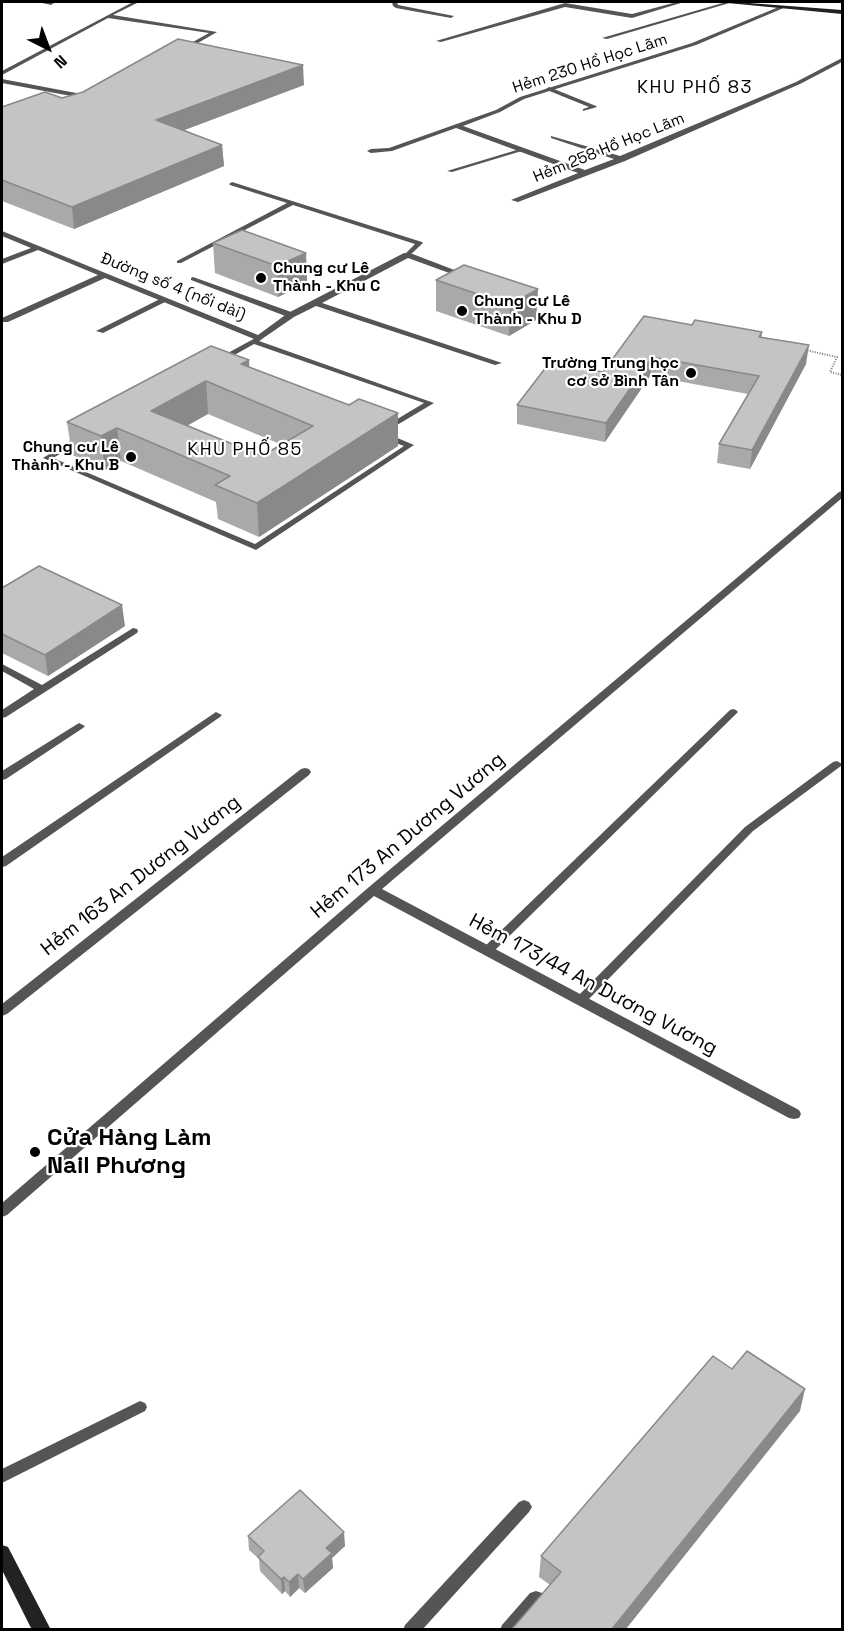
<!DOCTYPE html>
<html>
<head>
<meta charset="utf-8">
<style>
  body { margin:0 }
  #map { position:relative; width:844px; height:1631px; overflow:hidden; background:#fff; font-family:"Space Grotesk",sans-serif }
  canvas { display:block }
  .frame { position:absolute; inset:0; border:3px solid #000; pointer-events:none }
  .north { position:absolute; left:18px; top:18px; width:60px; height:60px; -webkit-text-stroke:4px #fff; paint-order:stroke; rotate:138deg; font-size:16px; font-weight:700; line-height:24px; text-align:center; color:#000 }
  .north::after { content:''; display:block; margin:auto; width:21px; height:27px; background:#000; clip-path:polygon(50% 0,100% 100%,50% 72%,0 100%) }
</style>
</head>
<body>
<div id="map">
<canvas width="844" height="1631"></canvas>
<div class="frame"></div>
<div class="north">N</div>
</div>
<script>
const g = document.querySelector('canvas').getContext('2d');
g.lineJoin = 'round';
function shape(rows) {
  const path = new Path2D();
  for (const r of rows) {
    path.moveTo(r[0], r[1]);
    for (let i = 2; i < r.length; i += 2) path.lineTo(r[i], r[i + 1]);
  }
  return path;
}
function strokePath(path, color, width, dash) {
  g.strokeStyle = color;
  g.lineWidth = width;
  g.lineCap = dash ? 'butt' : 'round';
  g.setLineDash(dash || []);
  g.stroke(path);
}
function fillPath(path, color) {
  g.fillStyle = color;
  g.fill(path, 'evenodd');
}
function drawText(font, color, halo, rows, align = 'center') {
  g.font = font + ' "Space Grotesk",sans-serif';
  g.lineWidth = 4.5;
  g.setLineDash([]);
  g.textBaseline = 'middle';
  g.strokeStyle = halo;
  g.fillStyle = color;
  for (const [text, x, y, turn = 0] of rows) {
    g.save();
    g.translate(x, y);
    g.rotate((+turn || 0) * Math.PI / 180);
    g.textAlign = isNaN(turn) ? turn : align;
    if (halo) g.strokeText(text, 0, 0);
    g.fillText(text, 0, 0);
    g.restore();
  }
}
strokePath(shape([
  [805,350,837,357,830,372,842,375]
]), '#777', 2, [1, 1.5]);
fillPath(shape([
  [38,2,51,2,54,3,51,5,38,2],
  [133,2,139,2,113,15,217,32,184,51,181,49,182,48,209,33,108,18,2,75,2,71,133,2],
  [392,2,397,2,398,5,454,16,451,18,396,8,393,6,392,2],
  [677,2,684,2,632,18,565,7,441,42,436,41,565,3,632,14,677,2],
  [726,2,733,2,607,39,602,38,726,2],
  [2,79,87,95,90,97,87,99,2,83,2,79],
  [549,87,596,106,597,107,583,111,583,109,589,107,547,90,546,89,549,87],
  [520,149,525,150,452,172,447,171,520,149],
  [232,182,422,242,423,243,409,256,405,256,405,254,415,244,293,205,181,263,177,263,177,261,287,203,230,185,229,184,232,182],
  [193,277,294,313,295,315,288,317,191,280,191,278,193,277],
  [162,298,169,300,103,333,96,331,162,298],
  [259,336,263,338,259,341,434,403,387,431,383,429,384,427,424,403,254,344,222,362,215,360,259,336],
  [382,434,388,434,414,445,256,550,43,458,80,435,86,435,86,439,53,458,255,544,404,446,382,438,382,434],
  [733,709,736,710,738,712,736,714,491,954,483,954,481,951,483,948,730,710,733,709],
  [837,761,842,764,841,766,753,831,584,1004,576,1004,574,1001,576,998,745,827,833,762,837,761],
  [140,1401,145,1403,147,1407,145,1411,2,1483,2,1469,140,1401],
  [524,1500,529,1502,532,1507,529,1512,422,1630,403,1630,405,1625,519,1502,524,1500],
  [536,1591,542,1593,544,1598,542,1603,519,1630,500,1630,502,1625,530,1593,536,1591]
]), '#555');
fillPath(shape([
  [781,6,786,7,696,45,524,99,500,112,463,126,585,170,614,159,551,138,551,136,620,156,796,82,842,58,842,62,800,84,625,161,518,202,511,200,578,173,456,128,392,151,371,153,367,151,371,149,389,148,496,110,520,97,692,43,781,6],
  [2,231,258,335,288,313,404,253,410,253,470,276,463,278,408,258,322,303,502,363,495,365,316,306,294,317,259,341,105,278,8,322,2,322,2,318,98,275,38,250,2,264,2,259,31,248,2,236,2,231],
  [842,491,842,498,382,889,799,1110,801,1114,799,1118,794,1119,789,1118,374,896,7,1215,2,1217,2,1203,369,887,839,492,842,491],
  [133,628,137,629,138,631,137,633,6,717,2,718,2,710,34,689,2,671,2,664,42,685,133,628],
  [216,712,222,715,220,717,6,866,2,867,2,857,216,712],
  [79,723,85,726,83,728,6,779,2,780,2,771,79,723],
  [305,768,309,769,311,772,309,775,7,1014,2,1016,2,1004,301,769,305,768]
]), '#555');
fillPath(shape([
  [717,2,736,2,842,10,842,14,717,2],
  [2,1545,8,1547,51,1630,32,1630,2,1570,2,1545]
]), '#222');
fillPath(shape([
  [304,85,184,130,222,145,224,166,74,229,2,201,2,107,62,98],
  [213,243,306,253,307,283,278,297,215,273],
  [436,280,538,289,536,320,509,336,436,311],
  [692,325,762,332,762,337,806,364,750,469,717,463,719,444,748,394,650,376,605,442,517,424,517,405,603,372],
  [249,360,249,367,349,405,398,446,259,537,218,519,216,502,121,461,105,470,72,455,67,422],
  [208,414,280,444,262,456,187,425],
  [2,588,125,626,48,676,2,653],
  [732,1369,800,1411,550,1585,539,1577,541,1556],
  [248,1536,345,1546,332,1558,333,1568,305,1593,299,1588,290,1597,285,1591,282,1594,260,1571,259,1559,249,1550]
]), '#a9a9a9');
fillPath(shape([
  [303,65,304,85,158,140,156,120],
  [222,145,224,166,74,229,72,207],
  [306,253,307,283,278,297,277,266],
  [538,289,536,320,509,336,510,305],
  [809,345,806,364,750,469,752,450],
  [652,357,650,376,605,442,606,423],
  [249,360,251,392,241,364],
  [206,381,208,414,155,444,151,411],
  [398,413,398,446,259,537,257,503],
  [117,428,121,461,105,470,101,436],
  [122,605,125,626,48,676,45,655],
  [805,1389,800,1411,626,1629,612,1629],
  [344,1532,345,1546,332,1558,333,1568,305,1593,303,1579,326,1548],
  [298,1574,299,1588,290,1597,289,1582],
  [284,1577,285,1591,282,1594,281,1579]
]), '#898989');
const building = shape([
  [178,39,303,65,156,120,222,145,72,207,2,180,2,107,45,92,62,98,83,92,178,39],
  [242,230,306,253,277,266,213,243,242,230],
  [464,265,538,289,510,305,436,280,464,265],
  [644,316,692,325,695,320,762,332,759,337,809,345,752,450,719,444,759,376,652,357,606,423,517,405,550,362,603,372,644,316],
  [211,346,249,360,241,364,349,405,359,399,398,413,257,503,215,485,230,476,117,428,101,436,67,422,211,346],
  [206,381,313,426,262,456,151,411,206,381],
  [39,566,122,605,45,655,2,634,2,588,39,566],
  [747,1351,805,1389,612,1629,512,1629,561,1572,541,1556,713,1356,732,1369,747,1351],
  [300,1490,344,1532,326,1548,332,1553,303,1579,298,1574,289,1582,284,1577,281,1579,258,1557,264,1551,248,1536,300,1490]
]);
fillPath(building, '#c4c4c4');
strokePath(building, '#898989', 1.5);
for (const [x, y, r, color] of [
  [261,278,6,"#000"],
  [462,311,6,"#000"],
  [691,373,6,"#000"],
  [131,457,6,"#000"],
  [35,1152,6,"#000"]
]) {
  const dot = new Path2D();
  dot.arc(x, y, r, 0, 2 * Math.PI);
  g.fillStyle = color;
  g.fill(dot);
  strokePath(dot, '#fff', 2);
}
drawText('16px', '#000', '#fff', [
  ["Hẻm 230 Hồ Học Lãm",590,64,-18],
  ["Hẻm 258 Hồ Học Lãm",609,148,-22],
  ["Đường số 4 (nối dài)",173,287,22]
]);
drawText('bold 16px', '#000', '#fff', [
  ["Chung cư Lê",273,269],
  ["Thành - Khu C",273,287],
  ["Chung cư Lê",474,302],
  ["Thành - Khu D",474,320],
  ["Trường Trung học",679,364,"right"],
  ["cơ sở Bình Tân",679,382,"right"],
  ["Chung cư Lê",119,448,"right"],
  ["Thành - Khu B",119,466,"right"]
], 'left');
g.letterSpacing = '1.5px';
drawText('18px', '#000', '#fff', [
  ["KHU PHỐ 83",695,88],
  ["KHU PHỐ 85",245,450]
]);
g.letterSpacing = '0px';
drawText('20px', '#000', '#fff', [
  ["Hẻm 173 An Dương Vương",408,836,-40],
  ["Hẻm 163 An Dương Vương",141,876,-38],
  ["Hẻm 173/44 An Dương Vương",593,985,28]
]);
drawText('bold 24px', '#000', '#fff', [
  ["Cửa Hàng Làm",47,1138],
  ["Nail Phương",47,1166]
], 'left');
</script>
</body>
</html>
